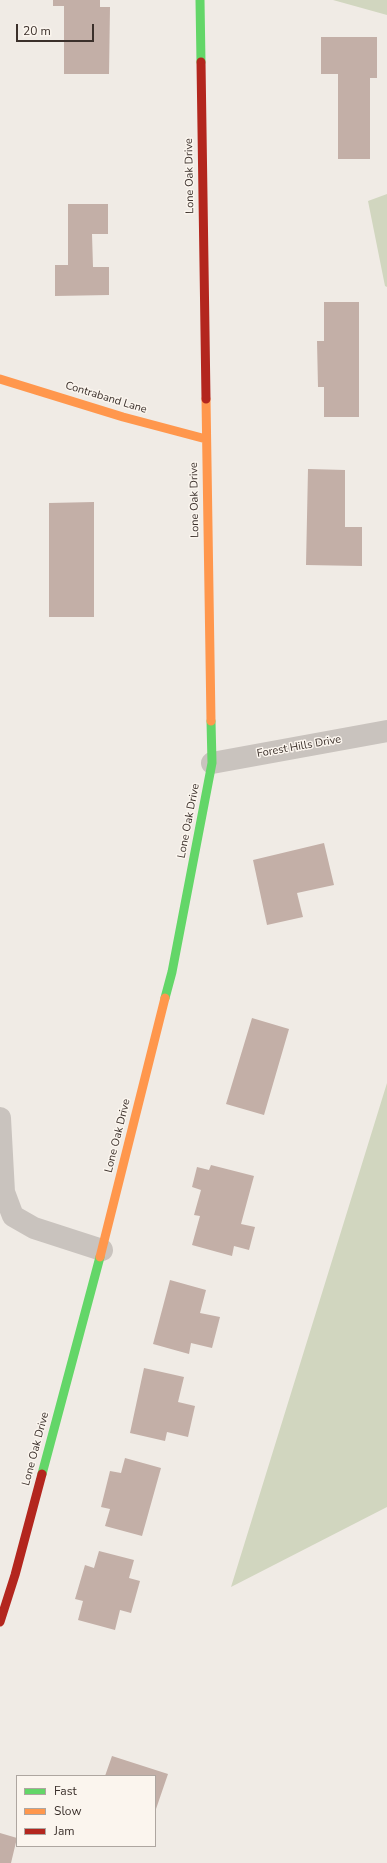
<!DOCTYPE html>
<html>
<head>
<meta charset="utf-8">
<style>
  body { margin:0 }
  #map { position:relative; width:387px; height:1863px; overflow:hidden; background:#f0ebe5; font-family:"Nunito Sans",sans-serif }
  canvas { display:block }
  .legend { position:absolute; left:16px; top:1775px; width:140px; height:72px; box-sizing:border-box; background:#fbf5ee; border:1px solid #aea6a0; margin:0; padding:5px 7px; list-style:none; font-size:12px; color:#3b302b }
  .legend li { display:flex; align-items:center; gap:8px; height:20px }
  .legend b { width:20px; border:1px solid #aea6a0 }
  .scale { position:absolute; left:16px; top:24px; width:78px; height:18px; box-sizing:border-box; border:2px solid #3b302b; border-top:0; padding-left:5px; font-size:12px; line-height:14px; white-space:nowrap; color:#3b302b; -webkit-text-stroke:3px #fbf5ee; paint-order:stroke }
</style>
</head>
<body>
<div id="map">
<canvas width="387" height="1863"></canvas>
<ul class="legend">
<li><b style="height:5px;background:#63d668"></b>Fast</li>
<li><b style="height:5px;background:#ff974d"></b>Slow</li>
<li><b style="height:5px;background:#b3261e"></b>Jam</li>
</ul>
<div class="scale">20 m</div>
</div>
<script>
const g = document.querySelector('canvas').getContext('2d');
g.lineJoin = 'round';
function fillPath(path, color) {
  g.fillStyle = color;
  g.fill(path, 'evenodd');
}
function shape(rows) {
  const path = new Path2D();
  for (const r of rows) {
    path.moveTo(r[0], r[1]);
    for (let i = 2; i < r.length; i += 2) path.lineTo(r[i], r[i + 1]);
  }
  return path;
}
function strokePath(path, color, width, dash) {
  g.strokeStyle = color;
  g.lineWidth = width;
  g.lineCap = dash ? 'butt' : 'round';
  g.setLineDash(dash || []);
  g.stroke(path);
}
function drawText(font, color, halo, rows, align = 'center') {
  g.font = font + ' "Nunito Sans",sans-serif';
  g.lineWidth = 3;
  g.setLineDash([]);
  g.textBaseline = 'middle';
  g.strokeStyle = halo;
  g.fillStyle = color;
  for (const [text, x, y, turn = 0] of rows) {
    g.save();
    g.translate(x, y);
    g.rotate((+turn || 0) * Math.PI / 180);
    g.textAlign = isNaN(turn) ? turn : align;
    if (halo) g.strokeText(text, 0, 0);
    g.fillText(text, 0, 0);
    g.restore();
  }
}
fillPath(shape([
  [333,0,387,0,387,15],
  [387,194,387,287,385,286,368,201],
  [387,1083,387,1507,231,1587]
]), '#d1d6bf');
fillPath(shape([
  [53,0,100,0,100,7,110,7,109,74,64,74,64,6,53,6],
  [321,37,377,37,377,78,370,78,370,159,338,159,338,74,321,74],
  [68,204,108,204,108,234,92,234,93,267,109,267,109,295,55,296,55,265,68,265],
  [324,302,359,302,359,417,324,417,324,387,318,387,317,341,324,341],
  [308,469,345,470,345,527,362,527,362,566,306,565],
  [94,502,94,617,49,617,49,503],
  [324,843,334,885,297,893,303,917,267,925,253,860],
  [252,1018,289,1029,264,1115,226,1104],
  [211,1165,254,1176,241,1224,255,1227,249,1250,234,1246,232,1256,192,1245,200,1216,194,1215,201,1190,192,1187,197,1167,209,1170],
  [170,1280,206,1290,200,1313,220,1317,212,1348,191,1343,189,1354,153,1344],
  [144,1368,184,1377,178,1402,195,1406,188,1437,167,1432,165,1441,130,1433],
  [125,1458,161,1468,142,1536,105,1526,110,1509,101,1507,110,1471,121,1473],
  [99,1551,134,1560,129,1578,140,1581,131,1613,120,1610,115,1630,78,1620,83,1601,75,1599,85,1565,94,1568],
  [112,1756,168,1774,156,1809,155,1776,105,1776],
  [0,1833,17,1838,11,1863,0,1863]
]), '#c3afa7');
strokePath(shape([
  [212,763,387,731],
  [0,1118,4,1192,13,1216,34,1228,102,1250]
]), '#c9c3be', 22);
strokePath(shape([
  [200,0,201,62],
  [165,998,172,972,212,763,211,721],
  [42,1474,100,1257]
]), '#63d668', 9);
strokePath(shape([
  [0,379,123,417,206,439],
  [206,399,211,721],
  [100,1257,165,998]
]), '#ff974d', 9);
strokePath(shape([
  [201,62,206,399],
  [0,1622,15,1575,42,1474]
]), '#b3261e', 9);
drawText('11px', '#3b302b', '#fbf5ee', [
  ["Lone Oak Drive",190,176,-91],
  ["Contraband Lane",106,398,17],
  ["Lone Oak Drive",195,500,-91],
  ["Forest Hills Drive",299,747,-10],
  ["Lone Oak Drive",189,821,-79],
  ["Lone Oak Drive",118,1136,-76],
  ["Lone Oak Drive",36,1449,-75]
]);
</script>
</body>
</html>
